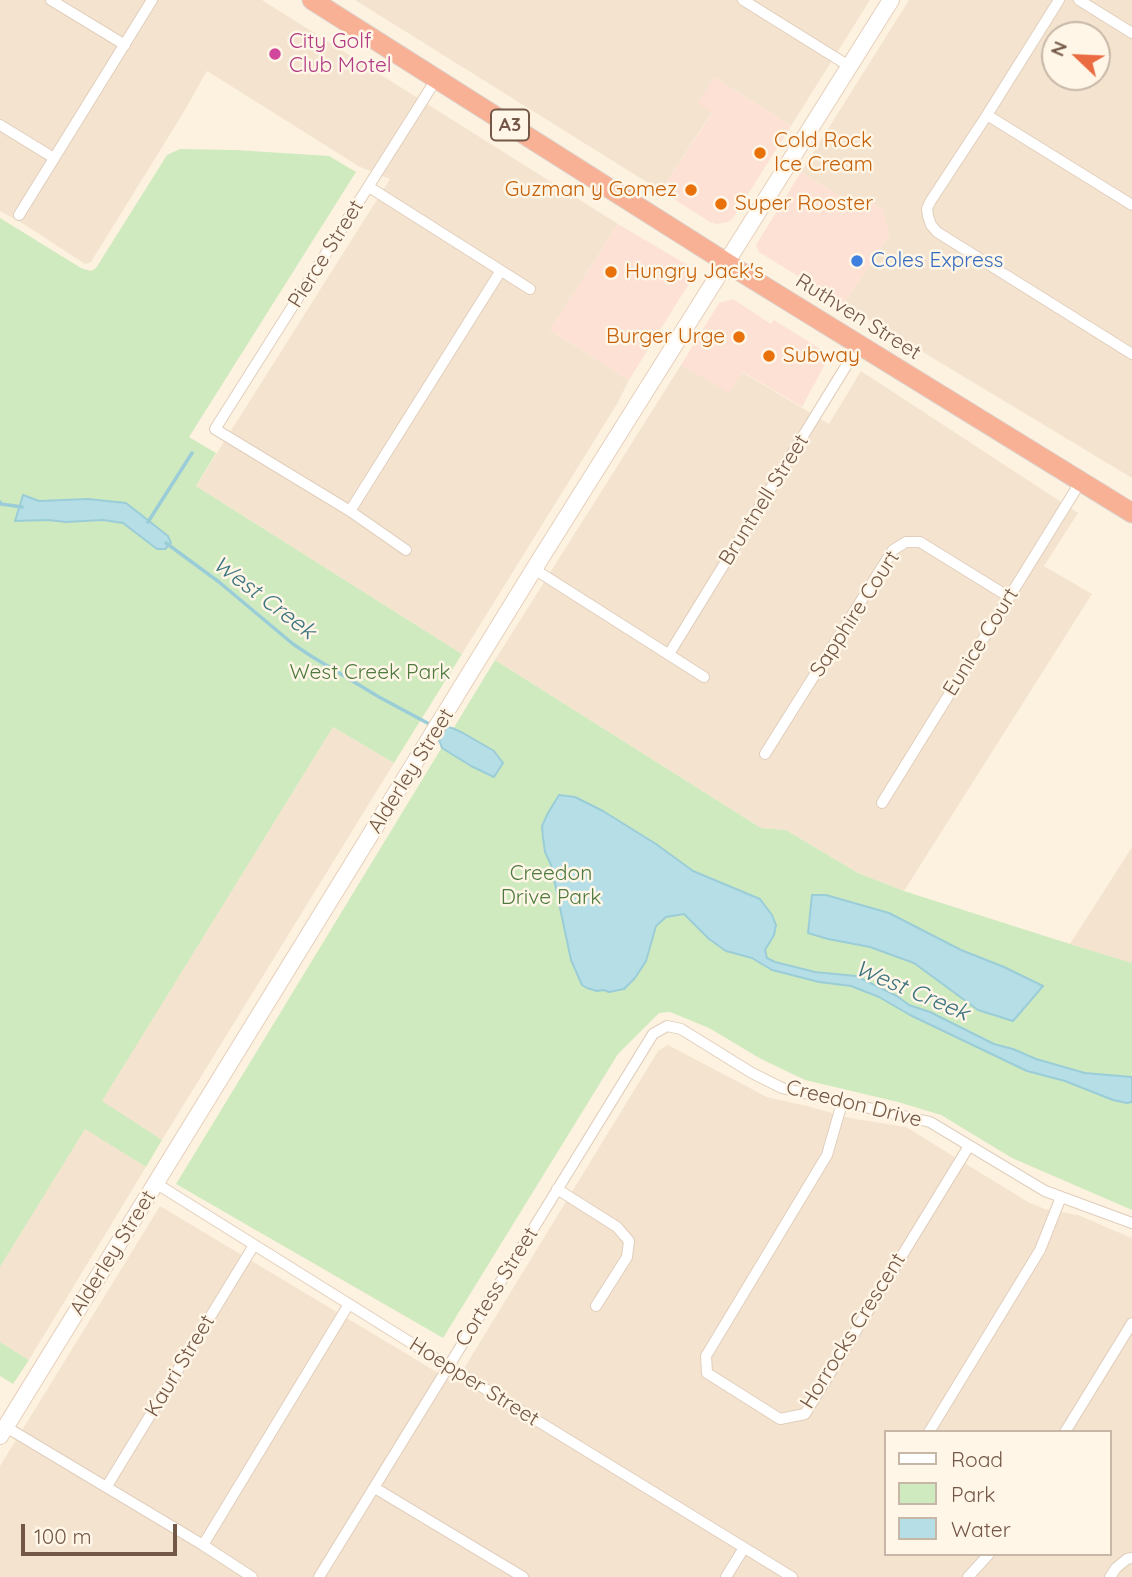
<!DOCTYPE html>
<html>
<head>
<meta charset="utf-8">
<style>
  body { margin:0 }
  #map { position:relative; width:1132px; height:1577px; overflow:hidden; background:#fdf2e0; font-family:Quicksand,sans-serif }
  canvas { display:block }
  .legend { position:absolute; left:884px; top:1430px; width:228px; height:126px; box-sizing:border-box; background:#fff6e7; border:2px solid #c7b7a7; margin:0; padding:9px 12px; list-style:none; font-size:21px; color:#745847 }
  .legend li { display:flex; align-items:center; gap:14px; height:35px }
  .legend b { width:35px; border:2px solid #c7b7a7 }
  .north { position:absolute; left:1041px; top:21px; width:70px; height:70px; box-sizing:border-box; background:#fff6e7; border:2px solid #c7b7a7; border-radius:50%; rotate:293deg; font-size:19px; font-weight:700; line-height:28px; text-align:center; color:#745847 }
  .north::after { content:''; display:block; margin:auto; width:24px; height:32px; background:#ea6b42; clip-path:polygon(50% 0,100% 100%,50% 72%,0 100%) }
  .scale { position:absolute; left:21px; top:1524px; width:156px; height:32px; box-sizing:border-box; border:4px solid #745847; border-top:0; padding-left:9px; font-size:21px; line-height:24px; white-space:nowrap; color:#745847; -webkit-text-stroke:5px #fff6e7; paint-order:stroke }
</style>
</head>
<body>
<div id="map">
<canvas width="1132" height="1577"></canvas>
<ul class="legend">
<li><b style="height:9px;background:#fff"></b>Road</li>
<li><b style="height:19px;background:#d0eabf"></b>Park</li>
<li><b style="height:19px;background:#b5dee6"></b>Water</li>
</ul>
<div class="north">N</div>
<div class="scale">100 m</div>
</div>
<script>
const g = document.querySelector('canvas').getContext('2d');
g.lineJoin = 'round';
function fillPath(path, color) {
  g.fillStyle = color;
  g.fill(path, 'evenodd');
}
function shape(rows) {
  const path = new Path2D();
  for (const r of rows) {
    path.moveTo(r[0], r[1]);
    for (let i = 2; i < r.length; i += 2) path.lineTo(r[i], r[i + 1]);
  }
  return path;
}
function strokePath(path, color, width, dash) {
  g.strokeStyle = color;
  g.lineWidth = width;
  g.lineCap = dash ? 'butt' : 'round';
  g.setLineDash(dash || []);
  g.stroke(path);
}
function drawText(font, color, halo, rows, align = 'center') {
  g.font = font + ' Quicksand,sans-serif';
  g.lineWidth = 5;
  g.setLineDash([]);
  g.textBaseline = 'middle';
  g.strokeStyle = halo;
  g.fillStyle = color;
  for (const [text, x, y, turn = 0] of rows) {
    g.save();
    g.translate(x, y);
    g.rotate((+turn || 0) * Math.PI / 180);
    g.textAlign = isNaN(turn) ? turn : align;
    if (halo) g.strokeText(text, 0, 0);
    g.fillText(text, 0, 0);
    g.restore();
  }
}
fillPath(shape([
  [0,0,262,0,618,224,550,330,629,380,617,404,462,654,196,486,390,179,360,167,207,71,182,115,91,262,85,264,22,223,0,211],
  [355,0,870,0,791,126,714,77,712,112,661,191],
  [909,0,1132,0,1132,478,843,304,890,234,855,206,801,172],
  [1055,35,1097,35,1097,77,1055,77],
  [681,365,693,372,742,372,829,424,861,371,1078,513,1044,566,1092,594,904,891,858,873,786,830,761,828,495,660],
  [333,727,394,763,162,1140,101,1102],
  [1132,847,1132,963,1070,944],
  [668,1045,767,1097,807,1106,850,1118,906,1127,1028,1202,1045,1209,1078,1215,1132,1238,1132,1577,0,1577,0,1466,160,1206,455,1383,658,1051],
  [885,1432,1109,1432,1109,1554,885,1554],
  [85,1128,146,1167,29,1360,0,1342,0,1267]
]), '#f4e4cf');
fillPath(shape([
  [714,77,791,126,733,218,728,222,717,224,710,222,661,191,712,113,698,103],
  [801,172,855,206,862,196,883,209,890,234,843,304,759,252,756,245],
  [618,224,689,266,690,282,629,380,550,330],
  [733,299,771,324,774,320,830,355,802,407,743,372,729,393,681,365,719,303]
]), '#fde1d4');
fillPath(shape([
  [180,149,236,150,329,156,356,172,189,437,216,453,196,486,462,654,394,763,333,727,102,1101,162,1140,146,1167,85,1129,0,1267,0,218,81,268,91,271,96,268,167,155],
  [495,660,761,828,786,830,858,873,904,891,1070,944,1132,963,1132,1210,1012,1158,941,1115,898,1102,805,1080,761,1059,709,1028,670,1012,659,1013,618,1054,443,1338,176,1184],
  [0,1342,29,1360,13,1384,0,1376]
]), '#d0eabf');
const water = shape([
  [23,495,39,501,88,499,126,503,168,536,171,543,165,549,157,549,123,523,103,520,66,522,48,520,15,521,23,495],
  [447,727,452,728,463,733,494,751,503,763,494,777,471,766,442,748,439,740,447,727],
  [559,795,575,797,603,811,656,844,693,871,760,899,772,915,776,925,774,935,765,950,767,958,775,962,815,972,856,976,897,996,909,1005,930,1012,994,1044,1013,1049,1036,1059,1085,1073,1132,1077,1132,1102,1127,1103,1113,1100,1065,1081,1027,1071,910,1015,879,997,851,986,819,982,784,973,772,970,752,958,726,951,709,939,684,914,666,917,656,926,646,961,635,978,624,989,609,992,604,990,597,991,587,988,582,985,571,960,551,865,545,852,543,838,542,826,548,813,559,795],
  [812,895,826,895,889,913,961,950,1004,967,1043,986,1013,1021,978,1010,914,963,870,947,828,939,808,933,812,895]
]);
fillPath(water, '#b5dee6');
strokePath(water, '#9bcdd8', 2);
strokePath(shape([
  [0,502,1,504,22,507],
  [148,522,192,453],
  [166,543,219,582,293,644,311,656,379,697,433,726]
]), '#9bcdd8', 3.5);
const street = shape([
  [51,0,125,45],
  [743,0,849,66],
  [1059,0,987,115,930,202,927,209,928,216,931,225,937,232,1132,354],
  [1079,0,1132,33],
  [987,115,1132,205],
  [0,125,54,158],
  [369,187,530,289],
  [19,215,152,0],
  [350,511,500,272],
  [406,550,350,511,215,429,437,78],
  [534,569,704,677],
  [669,654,859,345],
  [765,754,893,550,906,542,920,542,1009,597],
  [882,803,1081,481],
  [842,1103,827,1155,706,1356,707,1373,780,1419,805,1414,969,1146],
  [157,1184,448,1366,792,1577],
  [557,1189,617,1227,629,1241,627,1257,596,1306],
  [6,1427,203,1545,252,1577],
  [929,1432,1040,1250,1061,1197],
  [1065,1432,1132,1323],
  [107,1486,254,1245],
  [375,1488,523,1577],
  [203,1545,349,1304],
  [319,1577,653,1034,667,1026,681,1029,752,1073,782,1088,930,1122,1045,1191,1132,1223],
  [726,1577,744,1548],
  [968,1577,989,1554],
  [1110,1577,1116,1568,1127,1559,1132,1558]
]);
const secondary = shape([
  [0,1436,534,569,891,0]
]);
const highway = shape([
  [312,0,746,275,1132,513]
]);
strokePath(street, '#e1cebc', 12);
strokePath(secondary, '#e6cfba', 18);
strokePath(highway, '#dbd4cf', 21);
strokePath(street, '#fff', 10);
strokePath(secondary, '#fff', 16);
strokePath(highway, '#f9b195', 19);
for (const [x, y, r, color] of [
  [275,54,7,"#d1479c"],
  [760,153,7,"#e8710a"],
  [691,190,7,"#e8710a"],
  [721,204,7,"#e8710a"],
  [857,261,7,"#3f7fe0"],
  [611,272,7,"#e8710a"],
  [739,337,7,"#e8710a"],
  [769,356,7,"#e8710a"]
]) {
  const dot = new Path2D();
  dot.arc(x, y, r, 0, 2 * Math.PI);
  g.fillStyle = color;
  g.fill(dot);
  strokePath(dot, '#fff6e7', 2.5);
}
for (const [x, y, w] of [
  [510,125,38]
]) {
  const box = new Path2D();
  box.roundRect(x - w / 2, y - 15.5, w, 31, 5);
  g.fillStyle = '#fff6e7';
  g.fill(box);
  strokePath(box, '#745847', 2);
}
drawText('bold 19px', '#745847', null, [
  ["A3",510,125]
]);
drawText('21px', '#b23c85', '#fff6e7', [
  ["City Golf",289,42],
  ["Club Motel",289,66]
], 'left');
drawText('21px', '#c56008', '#fff6e7', [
  ["Cold Rock",774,141],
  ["Ice Cream",774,165],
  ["Guzman y Gomez",677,190,"right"],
  ["Super Rooster",735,204],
  ["Hungry Jack's",625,272],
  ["Burger Urge",725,337,"right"],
  ["Subway",783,356]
], 'left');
drawText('21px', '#745847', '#fff6e7', [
  ["Pierce Street",326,254,-58],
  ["Ruthven Street",858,317,32],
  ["Bruntnell Street",764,500,-58],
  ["Sapphire Court",855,614,-57],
  ["Eunice Court",981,642,-58],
  ["Alderley Street",411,771,-58],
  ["Creedon Drive",854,1104,14],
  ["Alderley Street",113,1253,-58],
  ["Cortess Street",497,1287,-58],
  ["Horrocks Crescent",853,1331,-58],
  ["Kauri Street",180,1366,-59],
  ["Hoepper Street",474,1382,32]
]);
drawText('21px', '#366cbe', '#fff6e7', [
  ["Coles Express",871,261]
], 'left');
drawText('21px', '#4f7a3f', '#fff6e7', [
  ["West Creek Park",370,673],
  ["Creedon",551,874],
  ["Drive Park",551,898]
]);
drawText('italic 23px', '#3e7581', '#fff6e7', [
  ["West Creek",264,598,37],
  ["West Creek",912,991,23]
]);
</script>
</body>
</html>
